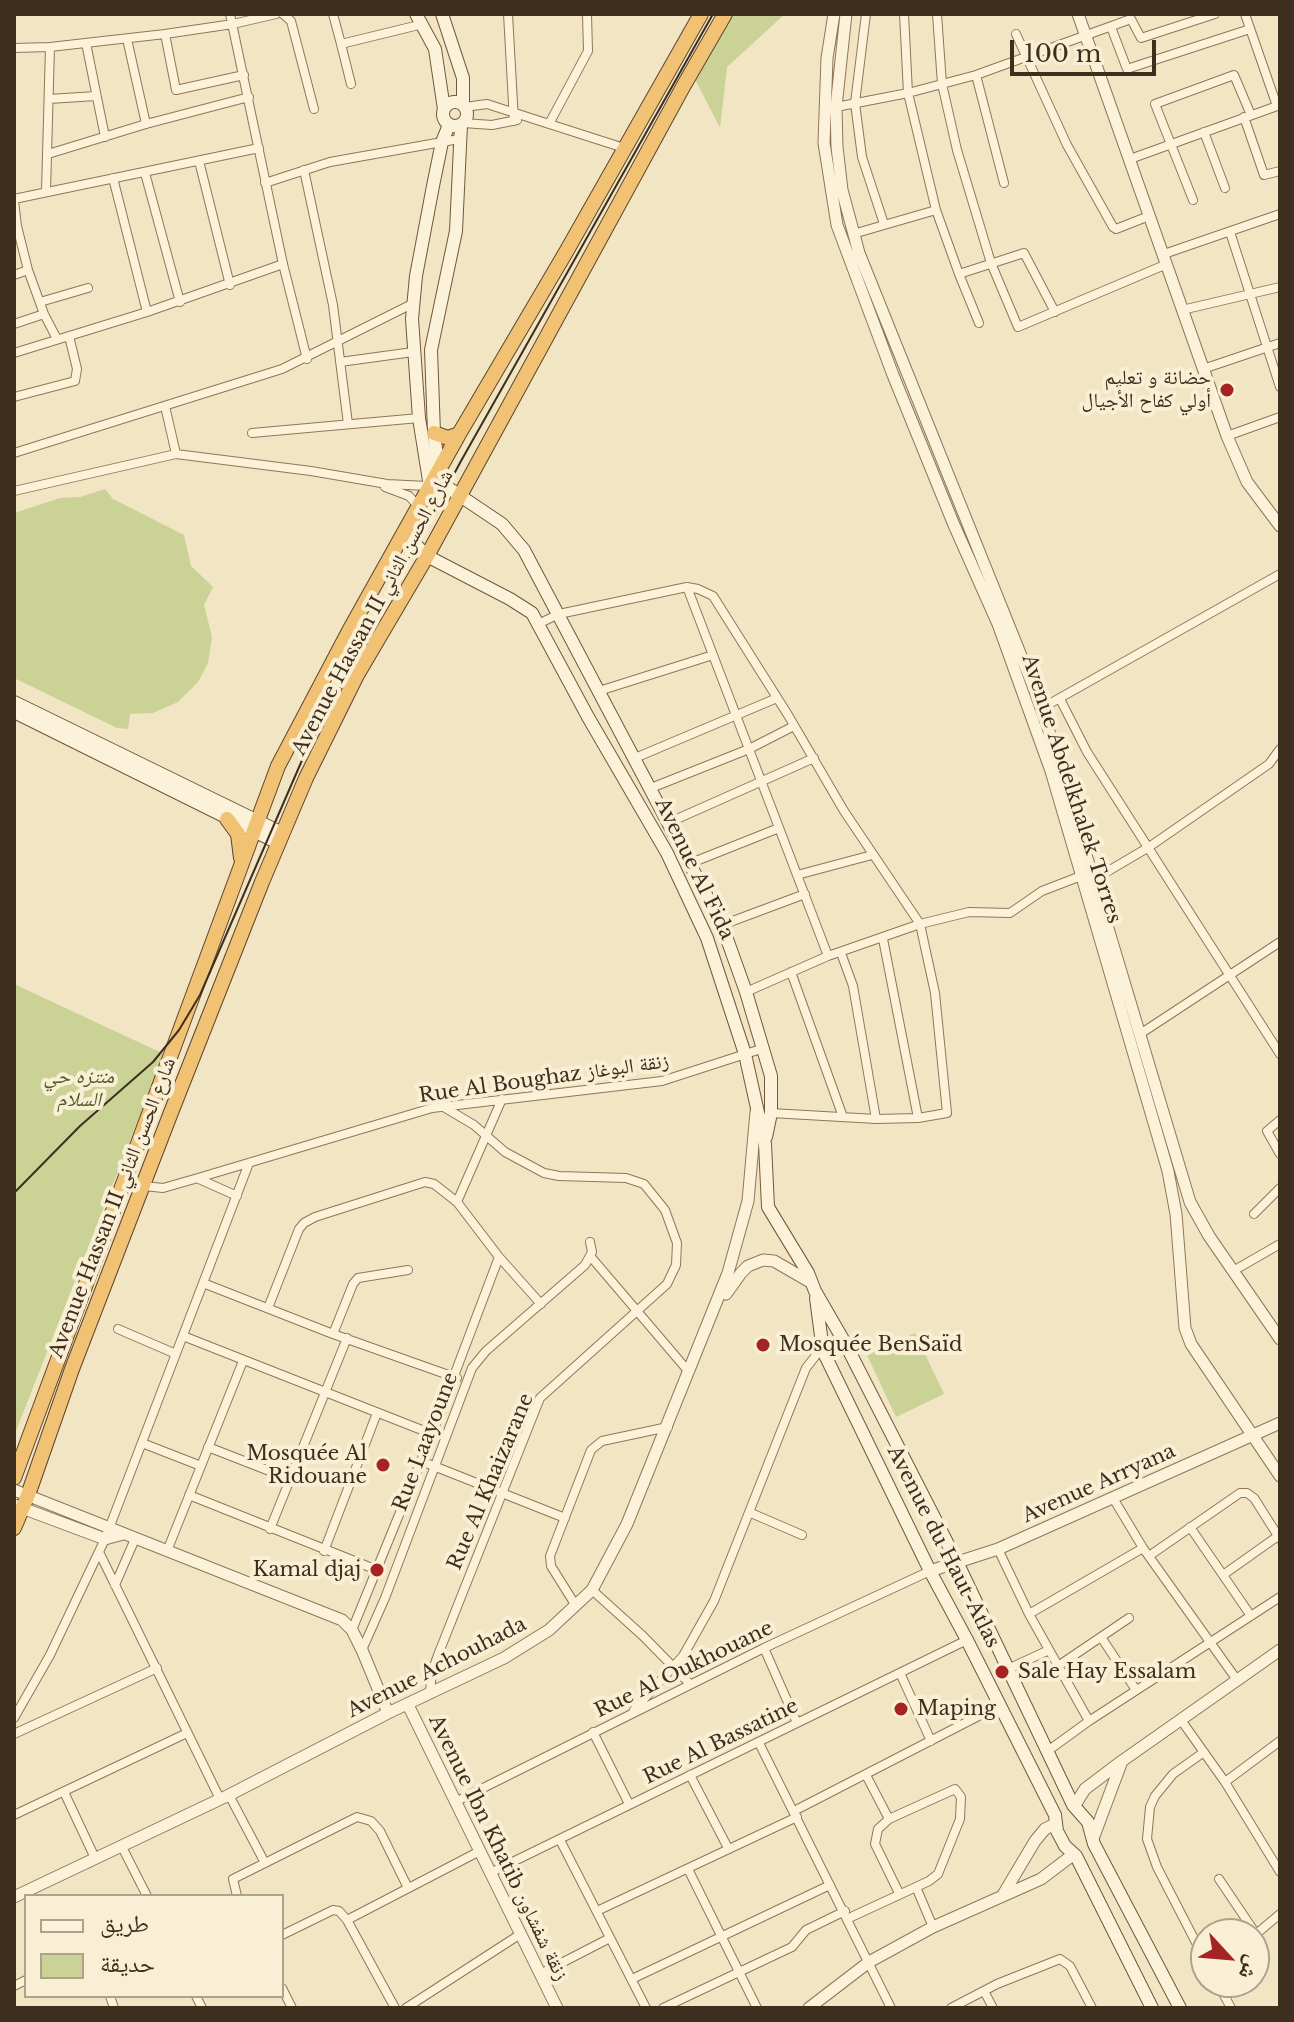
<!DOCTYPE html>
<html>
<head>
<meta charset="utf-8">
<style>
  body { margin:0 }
  #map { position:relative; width:1294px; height:2022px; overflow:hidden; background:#f2e5c4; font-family:"Libre Baskerville","Noto Naskh Arabic",serif }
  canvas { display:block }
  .frame { position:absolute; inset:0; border:16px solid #3e2e1e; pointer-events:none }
  .legend { position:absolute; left:24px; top:1894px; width:260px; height:104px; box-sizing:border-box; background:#f9efd5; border:2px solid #aea28c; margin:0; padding:10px 14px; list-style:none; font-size:24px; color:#3e2e1e }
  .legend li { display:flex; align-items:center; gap:16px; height:40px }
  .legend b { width:40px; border:2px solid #aea28c }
  .north { position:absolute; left:1190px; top:1918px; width:80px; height:80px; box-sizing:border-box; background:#f9efd5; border:2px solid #aea28c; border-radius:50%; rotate:116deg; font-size:22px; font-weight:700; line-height:32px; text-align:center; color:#3e2e1e }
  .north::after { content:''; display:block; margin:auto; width:28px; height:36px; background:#a52322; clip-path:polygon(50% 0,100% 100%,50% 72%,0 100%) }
  .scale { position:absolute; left:1010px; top:40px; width:146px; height:36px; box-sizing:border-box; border:4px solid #3e2e1e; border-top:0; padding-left:10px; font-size:24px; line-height:28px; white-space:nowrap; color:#3e2e1e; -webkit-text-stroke:6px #f9efd5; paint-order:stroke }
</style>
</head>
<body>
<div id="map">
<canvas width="1294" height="2022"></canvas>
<div class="frame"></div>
<ul class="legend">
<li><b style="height:10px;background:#fcf2d9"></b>طريق</li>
<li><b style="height:22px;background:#cad296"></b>حديقة</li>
</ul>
<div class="north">ش</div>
<div class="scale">100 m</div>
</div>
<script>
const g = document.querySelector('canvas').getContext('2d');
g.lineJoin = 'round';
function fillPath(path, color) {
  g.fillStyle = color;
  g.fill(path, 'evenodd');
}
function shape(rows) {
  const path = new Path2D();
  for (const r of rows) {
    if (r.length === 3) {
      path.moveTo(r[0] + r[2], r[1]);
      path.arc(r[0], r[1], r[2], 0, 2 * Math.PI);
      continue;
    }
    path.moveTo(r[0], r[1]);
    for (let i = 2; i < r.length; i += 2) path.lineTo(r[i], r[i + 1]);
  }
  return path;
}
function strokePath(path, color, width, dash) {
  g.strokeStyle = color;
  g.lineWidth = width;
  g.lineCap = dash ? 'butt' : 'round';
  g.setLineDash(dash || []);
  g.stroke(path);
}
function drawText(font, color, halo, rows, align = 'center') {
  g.font = font + ' "Libre Baskerville","Noto Naskh Arabic",serif';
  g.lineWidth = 8;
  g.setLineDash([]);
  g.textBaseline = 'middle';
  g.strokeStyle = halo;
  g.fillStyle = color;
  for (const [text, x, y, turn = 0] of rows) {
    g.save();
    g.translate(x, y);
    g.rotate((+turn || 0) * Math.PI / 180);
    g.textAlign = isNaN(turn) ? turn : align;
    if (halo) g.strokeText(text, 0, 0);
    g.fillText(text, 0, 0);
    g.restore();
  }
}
fillPath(shape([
  [728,14,785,14,727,67,720,128,693,75],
  [105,489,113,499,184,535,191,566,213,587,204,605,212,637,208,663,198,682,178,702,153,713,130,714,128,729,117,728,14,678,14,513,60,498,80,497],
  [14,984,164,1054,14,1436],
  [915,1333,944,1394,896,1417,867,1355]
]), '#cad296');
const minor = shape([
  [230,14,283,264,307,359],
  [283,14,291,21,314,109],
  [333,14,341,44],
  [508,14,514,121],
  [866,14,855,103,862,157,884,224],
  [904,14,908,93,936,210,959,274,1024,253,1055,312],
  [937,14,942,84,957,150,991,263,1018,327,1167,264],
  [1245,14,1277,106],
  [1111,27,1127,69,1250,29],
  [165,34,176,90,244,75],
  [1016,34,1067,145,1113,227,1116,229,1149,216],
  [127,39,146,124],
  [86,43,105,137],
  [14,48,50,47],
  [976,75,1004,183],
  [351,84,341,44,423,24],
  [49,99,96,96],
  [465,107,487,104,624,148],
  [836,107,908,93,976,75,1131,19,1141,38,1215,14],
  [1244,117,1264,175,1280,171],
  [463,123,492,125,517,120],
  [549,124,588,51,587,14],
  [1204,132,1225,188],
  [48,154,146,124,249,97],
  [1130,159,1280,105],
  [199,161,230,285],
  [304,170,333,305,348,424],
  [145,173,180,302],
  [113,178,147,312],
  [265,183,330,162,459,139],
  [46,191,50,47,165,34,233,24,276,14],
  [14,199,259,148],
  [1193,200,1155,104,1234,75,1251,115],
  [14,201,17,226,28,270,44,314,57,339],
  [1230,232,1280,387],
  [853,234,936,210],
  [1164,254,1280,214],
  [959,274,979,323],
  [14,275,28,270],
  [40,302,88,288],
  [1182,310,1280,287],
  [14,324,44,314],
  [14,353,147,312,283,264],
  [340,362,413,352],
  [1203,369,1280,343],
  [14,397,75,381,77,369,69,336],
  [165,406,176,454],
  [252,433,419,418],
  [1227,436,1280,417],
  [14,453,282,369,414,303],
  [385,487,409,496,419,507],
  [14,491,176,454,311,471,387,484,447,487],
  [687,587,828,956],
  [538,624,559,614,687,587,698,589,713,596,788,715,844,811,920,924,935,993,947,1113,918,1118,876,1119,771,1113],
  [599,691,713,655],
  [1060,699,1087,752,1280,1054],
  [1042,708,1280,574],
  [635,758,777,698],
  [651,788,749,749,794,726],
  [670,822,814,758],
  [691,863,779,828],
  [797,875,872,855],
  [1093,880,1149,847,1269,764,1280,749],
  [722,925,805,894],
  [883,939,918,1118],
  [841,953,853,986,876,1119],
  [791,972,843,1117],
  [746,992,828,956,920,924,969,912,1010,913,1042,891,1081,876],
  [1140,1034,1280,942],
  [1280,1120,1267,1131,1280,1154],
  [199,1179,237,1196],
  [144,1186,163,1188,198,1178,432,1108,662,1081,764,1048],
  [457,1202,502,1099],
  [1254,1214,1280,1188],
  [591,1257,689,1372],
  [1233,1271,1280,1244],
  [203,1283,333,1334,457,1378],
  [268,1308,299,1229,304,1223,315,1217,425,1182,434,1184,457,1202,499,1257,541,1304],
  [118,1329,176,1354],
  [333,1334,353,1284,358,1278,408,1270],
  [183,1336,432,1434],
  [142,1443,201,1466],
  [208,1447,290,1479],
  [421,1461,565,1518],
  [189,1495,377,1570],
  [1113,1498,1143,1548,1237,1680],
  [751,1513,802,1535],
  [1190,1527,1251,1616],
  [270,1529,347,1338],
  [998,1549,1029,1614,1089,1721],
  [167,1551,243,1361],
  [324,1551,377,1413],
  [99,1552,220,1799],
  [1149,1556,1240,1493,1247,1493,1254,1498,1280,1539],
  [1223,1575,1278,1536],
  [115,1585,135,1539],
  [592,1590,643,1636,690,1684],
  [576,1606,551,1566,550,1556,591,1450,602,1441,668,1427],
  [1029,1614,1143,1548],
  [352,1630,432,1434,499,1257],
  [1101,1637,1136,1690],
  [764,1648,797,1723],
  [362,1650,385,1598,472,1368,486,1351,585,1265,592,1252,590,1242],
  [1058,1666,1129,1618],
  [1008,1669,1049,1650],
  [900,1673,931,1741],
  [430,1692,432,1672,438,1655,540,1398,667,1284,676,1265,677,1243,665,1210,644,1184,626,1178,559,1176,544,1173,505,1152,474,1125,442,1106],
  [634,1710,683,1656,714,1601,806,1368,817,1354,845,1343],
  [14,1718,50,1655,105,1539,249,1163],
  [1181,1720,1225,1782,1280,1872],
  [593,1732,629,1804],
  [14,1734,157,1668],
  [759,1743,891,2008],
  [1049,1750,1089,1721,1280,1597],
  [1204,1752,1173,1774,1155,1796,1150,1807,1147,1839,1157,1867,1206,1962],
  [690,1775,728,1848],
  [866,1775,889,1819],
  [1225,1782,1280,1741],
  [64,1792,95,1858],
  [229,1795,265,1863],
  [455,1802,764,1648,930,1571],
  [794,1811,1000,1705],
  [14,1815,187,1733],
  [560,1840,646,2008],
  [121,1845,147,1896],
  [688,1869,757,2008],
  [490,1873,967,1640],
  [1219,1879,1256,1934],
  [916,1887,933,1927],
  [237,1896,233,1879,357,1817,371,1821,380,1831,408,1888],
  [597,1911,797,1817],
  [849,1918,929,1881,938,1874,960,1819,961,1797,955,1789,889,1819,878,1829,875,1844,899,1893],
  [347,1920,478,1852],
  [282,1935,333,1910,339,1911,347,1920,395,2008],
  [1255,1935,1280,1914],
  [540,1974,610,1938],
  [632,1979,830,1885],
  [1217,1982,1231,2008],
  [14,1986,26,1980],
  [282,1988,292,2008],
  [984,1991,993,2008],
  [110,1996,114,2008],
  [196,1996,202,2008],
  [406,2008,519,1935],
  [663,2008,792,1947,806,1930,845,1911],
  [951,2008,997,1984,1060,1959,1070,1966,1092,2008]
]);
const tertiary = shape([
  [834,14,827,58,824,143,837,225,893,375,954,525,998,624,1051,771,1168,1171,1176,1214,1185,1328,1191,1344,1280,1476],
  [846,14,836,107,837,147,842,190,859,253,1042,708,1190,1202,1209,1236,1280,1339],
  [1078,14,1227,436,1247,482,1280,526],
  [726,1294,741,1273,748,1266,763,1260,774,1261,812,1283],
  [14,1490,342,1620,352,1630,362,1650,388,1713],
  [14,1505,105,1539,123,1534],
  [930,1571,998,1549,1280,1423],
  [408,1705,557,2008],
  [1075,1805,1085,1789,1122,1761,1280,1650],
  [1094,1836,1122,1761],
  [1004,1893,1035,1841,1045,1829,1055,1824],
  [14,1897,229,1795,388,1713,504,1658,549,1630,592,1590,627,1524,728,1273,748,1201,756,1112],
  [809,2008,869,1962,933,1927,1041,1879,1074,1854]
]);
const secondary = shape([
  [416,14,435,49,444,109],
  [442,14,463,78,463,104],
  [455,114,12],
  [461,125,456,231,431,350,434,433,439,472,447,487,502,524,524,550,722,925,746,992,771,1076,771,1113,766,1137],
  [430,487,419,418,412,319,416,276,433,186,442,142,449,125],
  [404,533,427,556,510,599,532,613,588,717,667,853,707,938,745,1054,765,1144,768,1207,808,1273,815,1291,845,1343,958,1564,1073,1805,1088,1822,1094,1844,1180,2008],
  [14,702,282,833],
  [14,712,278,843],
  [816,1298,823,1351,930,1571,967,1640,1055,1815,1057,1831,1065,1846,1076,1856,1152,2008]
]);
const trunk = shape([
  [434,433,448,438,459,434],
  [227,819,238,834,241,858],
  [14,1478,278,766,349,631,459,434,566,252,701,14],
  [14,1528,28,1495,72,1369,170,1115,262,882,306,778,357,675,427,556,684,85,725,14]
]);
strokePath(minor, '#8f7658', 10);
strokePath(tertiary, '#8f7658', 13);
strokePath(secondary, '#71573b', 14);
strokePath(trunk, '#5d442d', 16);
strokePath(minor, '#fcf2d9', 8);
strokePath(tertiary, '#fcf2d9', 11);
strokePath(secondary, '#fcf2d9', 12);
strokePath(trunk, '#f1c273', 14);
strokePath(shape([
  [14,1193,80,1126,153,1062,179,1030,200,995,303,758,335,696,461,461,713,14]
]), '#3e2e1e', 2);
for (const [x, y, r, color] of [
  [1227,390,8,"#a52322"],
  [763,1345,8,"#a52322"],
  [383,1465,8,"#a52322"],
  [377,1570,8,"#a52322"],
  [1002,1672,8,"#a52322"],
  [901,1709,8,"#a52322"]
]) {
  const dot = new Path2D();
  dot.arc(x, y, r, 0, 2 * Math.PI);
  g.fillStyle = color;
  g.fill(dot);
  strokePath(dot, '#f9efd5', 3);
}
drawText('20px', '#3e2e1e', '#f9efd5', [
  ["حضانة و تعليم",1211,378],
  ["أولي كفاح الأجيال",1211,401],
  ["Mosquée BenSaïd",779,1345,"left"],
  ["Mosquée Al",367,1454],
  ["Ridouane",367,1477],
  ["Kamal djaj",361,1570],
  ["Sale Hay Essalam",1018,1672,"left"],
  ["Maping",917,1709,"left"]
], 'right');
drawText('20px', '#3e2e1e', '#f9efd5', [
  ["Avenue Hassan II شارع الحسن الثاني",373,613,-62],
  ["Avenue Abdelkhalek Torres",1071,789,72],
  ["Avenue Al Fida",694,869,64],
  ["Rue Al Boughaz زنقة البوغاز",544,1079,-8],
  ["Avenue Hassan II شارع الحسن الثاني",113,1208,-69],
  ["Rue Laayoune",426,1442,-69],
  ["Rue Al Khaizarane",491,1482,-67],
  ["Avenue Arryana",1099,1484,-24],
  ["Avenue du Haut-Atlas",943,1547,63],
  ["Avenue Achouhada",437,1668,-27],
  ["Rue Al Oukhouane",684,1670,-26],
  ["Rue Al Bassatine",721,1742,-26],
  ["Avenue Ibn Khatib زنقة شفشاون",498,1848,64]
]);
drawText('italic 20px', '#4d5c22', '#f9efd5', [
  ["منتزه حي",79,1077],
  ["السلام",79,1100]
]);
</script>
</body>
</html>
